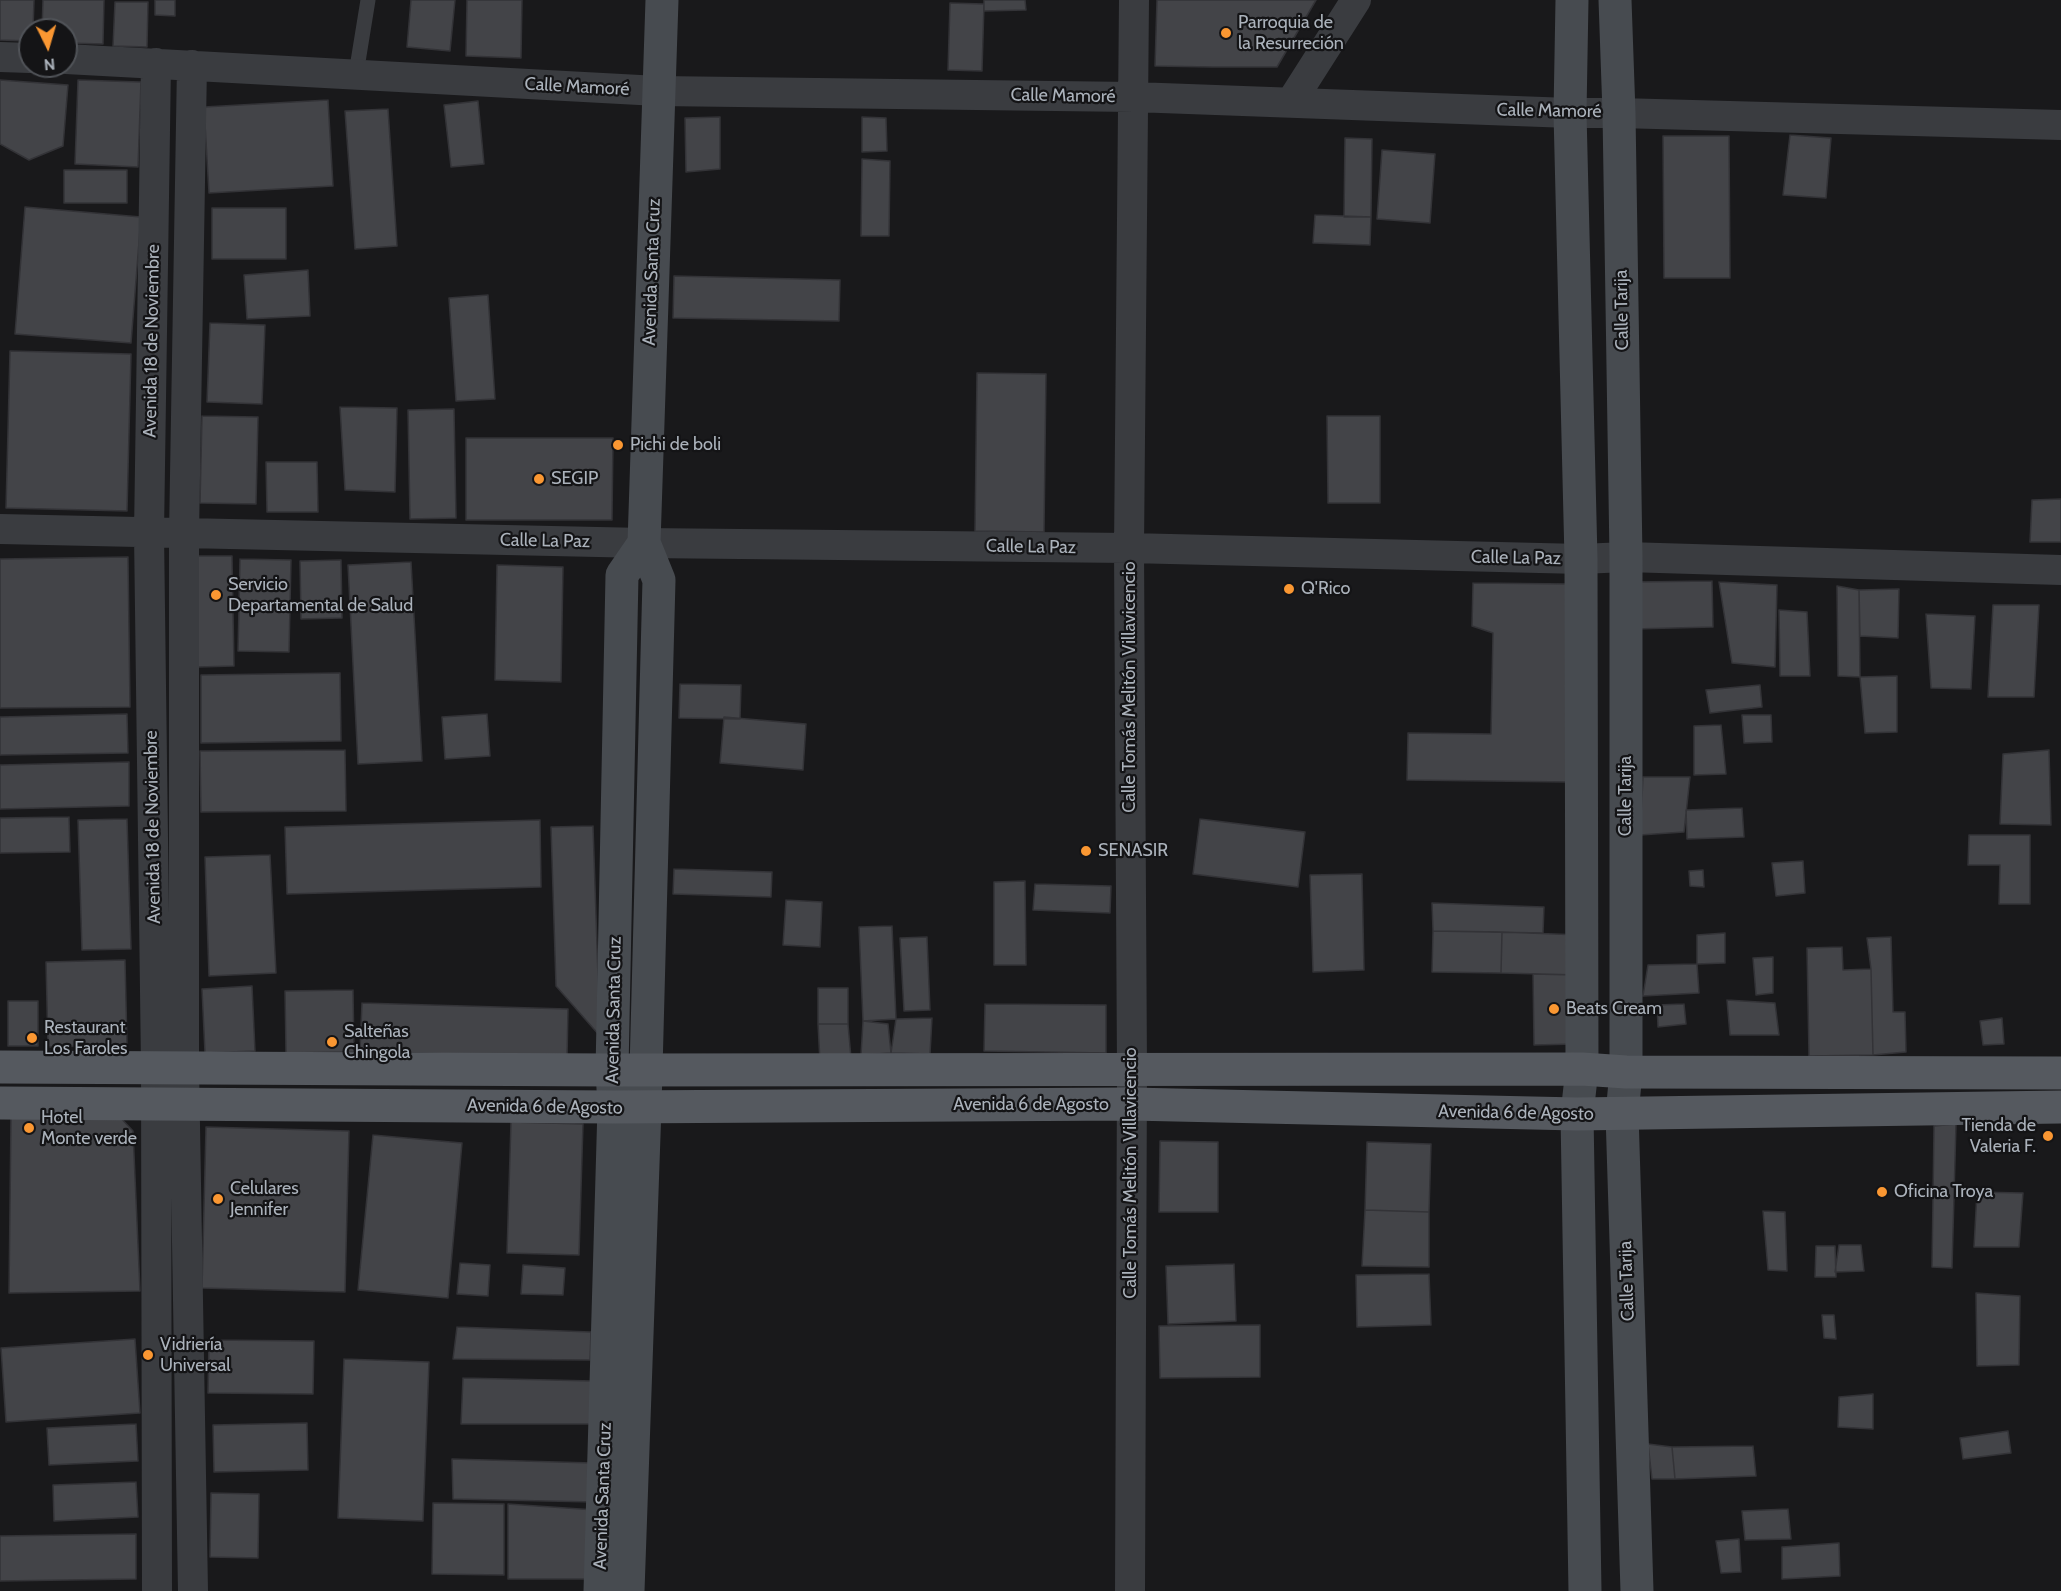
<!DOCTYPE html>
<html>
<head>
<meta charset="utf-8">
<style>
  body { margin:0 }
  #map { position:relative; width:2061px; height:1591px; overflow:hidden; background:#19191b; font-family:Cabin,sans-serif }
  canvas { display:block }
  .north { position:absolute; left:18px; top:18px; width:60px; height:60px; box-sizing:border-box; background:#141416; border:2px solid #505358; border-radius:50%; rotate:175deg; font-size:16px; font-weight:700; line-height:24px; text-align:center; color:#abb2bb }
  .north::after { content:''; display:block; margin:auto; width:21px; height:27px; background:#fa9732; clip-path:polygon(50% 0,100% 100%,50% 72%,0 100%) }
</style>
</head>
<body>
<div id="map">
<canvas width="2061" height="1591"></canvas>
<div class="north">N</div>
</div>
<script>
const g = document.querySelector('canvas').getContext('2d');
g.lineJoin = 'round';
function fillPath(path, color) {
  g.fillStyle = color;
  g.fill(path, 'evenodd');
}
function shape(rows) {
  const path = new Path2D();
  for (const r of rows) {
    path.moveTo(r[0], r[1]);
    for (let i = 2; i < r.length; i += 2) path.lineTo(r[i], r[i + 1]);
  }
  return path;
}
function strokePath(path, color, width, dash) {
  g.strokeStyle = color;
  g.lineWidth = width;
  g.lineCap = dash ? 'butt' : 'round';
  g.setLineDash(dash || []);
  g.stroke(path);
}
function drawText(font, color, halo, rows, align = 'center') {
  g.font = font + ' Cabin,sans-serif';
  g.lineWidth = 4.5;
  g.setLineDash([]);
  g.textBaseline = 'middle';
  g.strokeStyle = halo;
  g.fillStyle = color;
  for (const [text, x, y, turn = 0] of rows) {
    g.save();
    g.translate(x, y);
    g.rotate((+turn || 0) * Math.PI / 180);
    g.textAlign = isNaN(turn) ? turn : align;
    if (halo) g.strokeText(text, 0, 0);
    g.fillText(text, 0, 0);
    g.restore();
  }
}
const building = shape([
  [0,0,34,0,33,30,30,30,30,41,0,40,0,0],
  [43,0,104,0,103,44,66,43,66,30,42,30,43,0],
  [155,0,175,0,175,16,155,15,155,0],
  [411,0,455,0,450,51,407,47,411,0],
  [467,0,522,0,521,58,466,56,467,0],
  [984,0,1025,0,1026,10,984,11,984,0],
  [1157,0,1316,0,1277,67,1212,67,1155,66,1157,0],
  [115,2,148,2,147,47,113,46,115,2],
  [950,3,984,4,982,71,948,70,950,3],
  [0,80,68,85,63,146,29,160,0,144,0,80],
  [78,80,141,82,138,167,75,164,78,80],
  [328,100,333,186,209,193,204,107,328,100],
  [478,101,484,164,451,167,444,105,478,101],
  [388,109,397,246,355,249,345,111,388,109],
  [720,117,720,169,686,172,685,118,720,117],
  [862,117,886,118,887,151,862,152,862,117],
  [1790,135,1831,138,1826,198,1783,195,1790,135],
  [1663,136,1729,136,1730,278,1664,278,1663,136],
  [1345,138,1372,139,1371,217,1344,217,1345,138],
  [1382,150,1435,154,1430,223,1377,219,1382,150],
  [862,159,890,161,889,236,861,236,862,159],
  [64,170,127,170,127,203,64,203,64,170],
  [25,207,141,217,131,343,15,334,25,207],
  [212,208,286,208,286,259,212,259,212,208],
  [1315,215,1371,217,1370,245,1313,243,1315,215],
  [308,270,310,316,247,319,244,275,308,270],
  [674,276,840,280,839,321,673,318,674,276],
  [488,295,495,399,456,401,449,298,488,295],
  [210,323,265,325,262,404,207,402,210,323],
  [10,351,131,354,127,511,6,508,10,351],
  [977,373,1046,374,1044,532,975,531,977,373],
  [340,407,397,408,395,492,345,490,340,407],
  [454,409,456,518,410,519,408,410,454,409],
  [202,416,258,417,256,504,200,503,202,416],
  [1327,416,1380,416,1380,503,1328,503,1327,416],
  [466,438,613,438,612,520,466,520,466,438],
  [266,462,317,462,318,512,267,512,266,462],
  [2061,499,2061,542,2030,542,2032,500,2061,499],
  [196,556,232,556,234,666,198,667,196,556],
  [128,557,130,707,0,708,0,559,128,557],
  [240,559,291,560,289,652,238,651,240,559],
  [341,560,342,618,301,619,300,561,341,560],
  [411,562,422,761,358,764,348,565,411,562],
  [497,565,563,567,561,682,495,680,497,565],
  [1712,581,1713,627,1634,629,1633,582,1712,581],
  [1719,582,1777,585,1775,667,1732,663,1719,582],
  [1473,583,1572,584,1569,782,1407,780,1408,733,1491,734,1493,633,1472,626,1473,583],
  [1837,586,1859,590,1860,677,1838,676,1837,586],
  [1899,589,1898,638,1860,636,1859,590,1899,589],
  [1993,605,2039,605,2034,697,1988,697,1993,605],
  [1779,610,1807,612,1810,676,1780,676,1779,610],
  [1926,614,1975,616,1971,689,1931,688,1926,614],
  [340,673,341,741,201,743,201,675,340,673],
  [1897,676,1897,732,1865,733,1860,677,1897,676],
  [680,684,741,685,740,719,679,718,680,684],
  [1760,685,1762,707,1710,713,1706,690,1760,685],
  [127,714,128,753,0,755,0,717,127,714],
  [487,714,490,756,445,759,442,717,487,714],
  [1742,715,1771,715,1772,742,1744,743,1742,715],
  [724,717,806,724,803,770,720,763,724,717],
  [1721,725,1726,774,1694,775,1694,726,1721,725],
  [345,750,346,811,201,812,200,751,345,750],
  [2049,750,2051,825,2000,824,2003,754,2049,750],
  [129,762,129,806,0,809,0,765,129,762],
  [1643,777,1690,777,1684,832,1640,835,1643,777],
  [1742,808,1744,837,1687,839,1686,810,1742,808],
  [69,817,70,852,0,853,0,818,69,817],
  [127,819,131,949,82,950,78,820,127,819],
  [1200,819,1305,832,1298,887,1193,874,1200,819],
  [540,820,541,887,287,894,285,827,540,820],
  [593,826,600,1036,556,986,551,827,593,826],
  [1969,835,2030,835,2030,904,1999,904,2000,865,1968,865,1969,835],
  [270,855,276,973,209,976,205,857,270,855],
  [1803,861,1805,893,1776,896,1772,863,1803,861],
  [674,869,772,872,771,897,673,894,674,869],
  [1703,870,1704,887,1690,886,1689,871,1703,870],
  [1362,874,1364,970,1313,972,1310,875,1362,874],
  [1025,881,1026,965,994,965,994,882,1025,881],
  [1035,884,1111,886,1110,913,1033,910,1035,884],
  [786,900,822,902,820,947,783,945,786,900],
  [1432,903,1544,907,1543,933,1433,931,1432,903],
  [892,926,896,1019,863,1021,859,927,892,926],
  [1433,931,1502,932,1501,973,1432,972,1433,931],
  [1502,932,1581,935,1579,975,1501,973,1502,932],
  [1725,933,1725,963,1697,964,1697,935,1725,933],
  [927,937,930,1010,904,1011,900,938,927,937],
  [1891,937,1893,1012,1905,1012,1906,1052,1873,1055,1871,969,1867,938,1891,937],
  [1842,947,1843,970,1871,969,1873,1055,1809,1056,1807,948,1842,947],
  [1773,957,1773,993,1756,995,1753,958,1773,957],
  [125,960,127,1045,48,1047,46,962,125,960],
  [1697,964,1699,993,1643,996,1648,965,1697,964],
  [1533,974,1575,975,1576,1044,1534,1045,1533,974],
  [252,986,255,1051,205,1053,202,989,252,986],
  [818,988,848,988,848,1024,818,1024,818,988],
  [353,990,354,1052,286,1053,285,991,353,990],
  [1727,1000,1775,1003,1779,1035,1730,1035,1727,1000],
  [8,1001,38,1001,38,1046,8,1046,8,1001],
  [362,1003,568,1009,567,1058,360,1051,362,1003],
  [985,1004,1106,1005,1106,1053,984,1051,985,1004],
  [1684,1004,1686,1024,1658,1027,1657,1005,1684,1004],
  [932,1018,930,1054,891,1053,896,1019,932,1018],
  [2002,1018,2004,1044,1983,1045,1980,1021,2002,1018],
  [863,1021,888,1024,891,1053,861,1055,863,1021],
  [818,1024,848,1024,851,1058,820,1062,818,1024],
  [118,1115,133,1131,140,1291,9,1293,11,1116,118,1115],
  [511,1122,583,1124,579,1255,507,1253,511,1122],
  [1956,1124,1952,1268,1932,1267,1934,1126,1956,1124],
  [206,1127,349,1131,345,1292,202,1288,206,1127],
  [373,1135,462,1143,448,1298,358,1290,373,1135],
  [1160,1141,1218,1142,1218,1212,1159,1212,1160,1141],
  [1367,1142,1431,1144,1429,1212,1365,1210,1367,1142],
  [1977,1192,2023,1193,2019,1247,1974,1247,1977,1192],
  [1365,1210,1429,1212,1429,1267,1362,1266,1365,1210],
  [1763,1211,1785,1212,1787,1271,1768,1270,1763,1211],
  [1839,1245,1861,1245,1864,1271,1835,1272,1839,1245],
  [1816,1246,1835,1246,1836,1277,1815,1277,1816,1246],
  [460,1263,490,1265,488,1296,457,1294,460,1263],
  [1234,1264,1236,1321,1168,1324,1166,1266,1234,1264],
  [523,1265,565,1268,563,1295,521,1294,523,1265],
  [1429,1274,1431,1325,1357,1327,1356,1275,1429,1274],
  [1976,1293,2020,1296,2019,1365,1977,1366,1976,1293],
  [1822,1315,1834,1315,1836,1339,1824,1338,1822,1315],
  [1260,1325,1260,1377,1160,1378,1159,1326,1260,1325],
  [457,1327,591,1332,590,1360,453,1359,457,1327],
  [135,1339,140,1413,6,1422,1,1348,135,1339],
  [209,1340,314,1341,313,1394,208,1393,209,1340],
  [344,1359,429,1362,423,1521,338,1518,344,1359],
  [463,1378,594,1381,593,1424,461,1424,463,1378],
  [1873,1394,1873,1429,1838,1427,1839,1397,1873,1394],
  [307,1423,308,1470,214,1472,213,1425,307,1423],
  [136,1424,138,1461,49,1465,47,1428,136,1424],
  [2008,1431,2011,1453,1963,1459,1960,1438,2008,1431],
  [1648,1444,1672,1447,1675,1479,1652,1479,1648,1444],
  [1753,1446,1756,1476,1675,1479,1672,1447,1753,1446],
  [452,1459,593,1463,594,1502,453,1499,452,1459],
  [136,1482,138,1517,54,1521,53,1485,136,1482],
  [211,1493,259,1494,258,1558,210,1557,211,1493],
  [433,1503,504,1504,504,1575,432,1574,433,1503],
  [508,1504,595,1510,595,1579,508,1579,508,1504],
  [1788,1509,1791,1539,1745,1540,1742,1511,1788,1509],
  [136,1534,136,1579,0,1581,0,1536,136,1534],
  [1739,1539,1741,1572,1721,1573,1716,1541,1739,1539],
  [1839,1543,1840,1576,1782,1579,1782,1547,1839,1543]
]);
fillPath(building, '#434448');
strokePath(building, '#333337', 1.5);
strokePath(shape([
  [356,74,368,0]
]), '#3a3c40', 15);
strokePath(shape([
  [0,57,30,58],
  [66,59,658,91,1134,97,1570,113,1619,113,2061,125],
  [156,63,149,533,156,1067,157,1591],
  [192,65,184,534,184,1067,193,1591],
  [1291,102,1356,0],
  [0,529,644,543,1129,548,1581,559,1626,557,2061,570],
  [1130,1591,1132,1070,1129,548,1134,0]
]), '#3a3c40', 30);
strokePath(shape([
  [1572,0,1570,113,1581,559,1582,1069,1577,1114,1585,1591],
  [1615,0,1619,113,1626,557,1626,1072,1622,1114,1637,1591],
  [644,543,662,0],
  [600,1591,614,1107,612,1070,622,575,644,543,659,580,645,1107,628,1591]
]), '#474b50', 33);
strokePath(shape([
  [0,1067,612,1070,1582,1069,1626,1072,2061,1073],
  [0,1103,614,1107,1131,1104,1577,1114,2061,1107]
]), '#55595f', 33);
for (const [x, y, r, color] of [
  [1226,33,6,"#fa9732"],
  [618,445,6,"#fa9732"],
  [539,479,6,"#fa9732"],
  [1289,589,6,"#fa9732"],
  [216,595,6,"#fa9732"],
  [1086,851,6,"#fa9732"],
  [1554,1009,6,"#fa9732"],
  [32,1038,6,"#fa9732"],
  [332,1042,6,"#fa9732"],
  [29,1128,6,"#fa9732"],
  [2048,1136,6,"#fa9732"],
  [1882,1192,6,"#fa9732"],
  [218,1199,6,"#fa9732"],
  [148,1355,6,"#fa9732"]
]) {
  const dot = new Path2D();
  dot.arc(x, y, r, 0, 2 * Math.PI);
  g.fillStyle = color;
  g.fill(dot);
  strokePath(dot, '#141416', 2);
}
drawText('18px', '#abb2bb', '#141416', [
  ["Parroquia de",1238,23],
  ["la Resurreción",1238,44],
  ["Pichi de boli",630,445],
  ["SEGIP",551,479],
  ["Servicio",228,585],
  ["Departamental de Salud",228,606],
  ["Q'Rico",1301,589],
  ["SENASIR",1098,851],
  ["Beats Cream",1566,1009],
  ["Restaurant",44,1028],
  ["Los Faroles",44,1049],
  ["Salteñas",344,1032],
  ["Chingola",344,1053],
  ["Hotel",41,1118],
  ["Monte verde",41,1139],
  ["Tienda de",2036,1126,"right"],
  ["Valeria F.",2036,1147,"right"],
  ["Celulares",230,1189],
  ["Jennifer",230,1210],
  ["Oficina Troya",1894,1192],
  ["Vidriería",160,1345],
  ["Universal",160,1366]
], 'left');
drawText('18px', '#abb2bb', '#141416', [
  ["Calle Mamoré",577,87,3],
  ["Calle Mamoré",1063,96,1],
  ["Calle Mamoré",1549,111,1],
  ["Avenida Santa Cruz",652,272,-88],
  ["Calle Tarija",1622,310,-91],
  ["Avenida 18 de Noviembre",152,341,-89],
  ["Calle La Paz",545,541,1],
  ["Calle La Paz",1031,547,1],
  ["Calle La Paz",1516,558,1],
  ["Calle Tomás Melitón Villavicencio",1130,687,-90],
  ["Calle Tarija",1626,796,-90],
  ["Avenida 18 de Noviembre",153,827,-91],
  ["Avenida Santa Cruz",614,1010,-89],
  ["Avenida 6 de Agosto",1031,1105],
  ["Avenida 6 de Agosto",545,1107,1],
  ["Avenida 6 de Agosto",1516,1113,1],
  ["Calle Tomás Melitón Villavicencio",1131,1173,-90],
  ["Calle Tarija",1627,1281,-92],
  ["Avenida Santa Cruz",603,1496,-88]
]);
</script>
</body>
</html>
